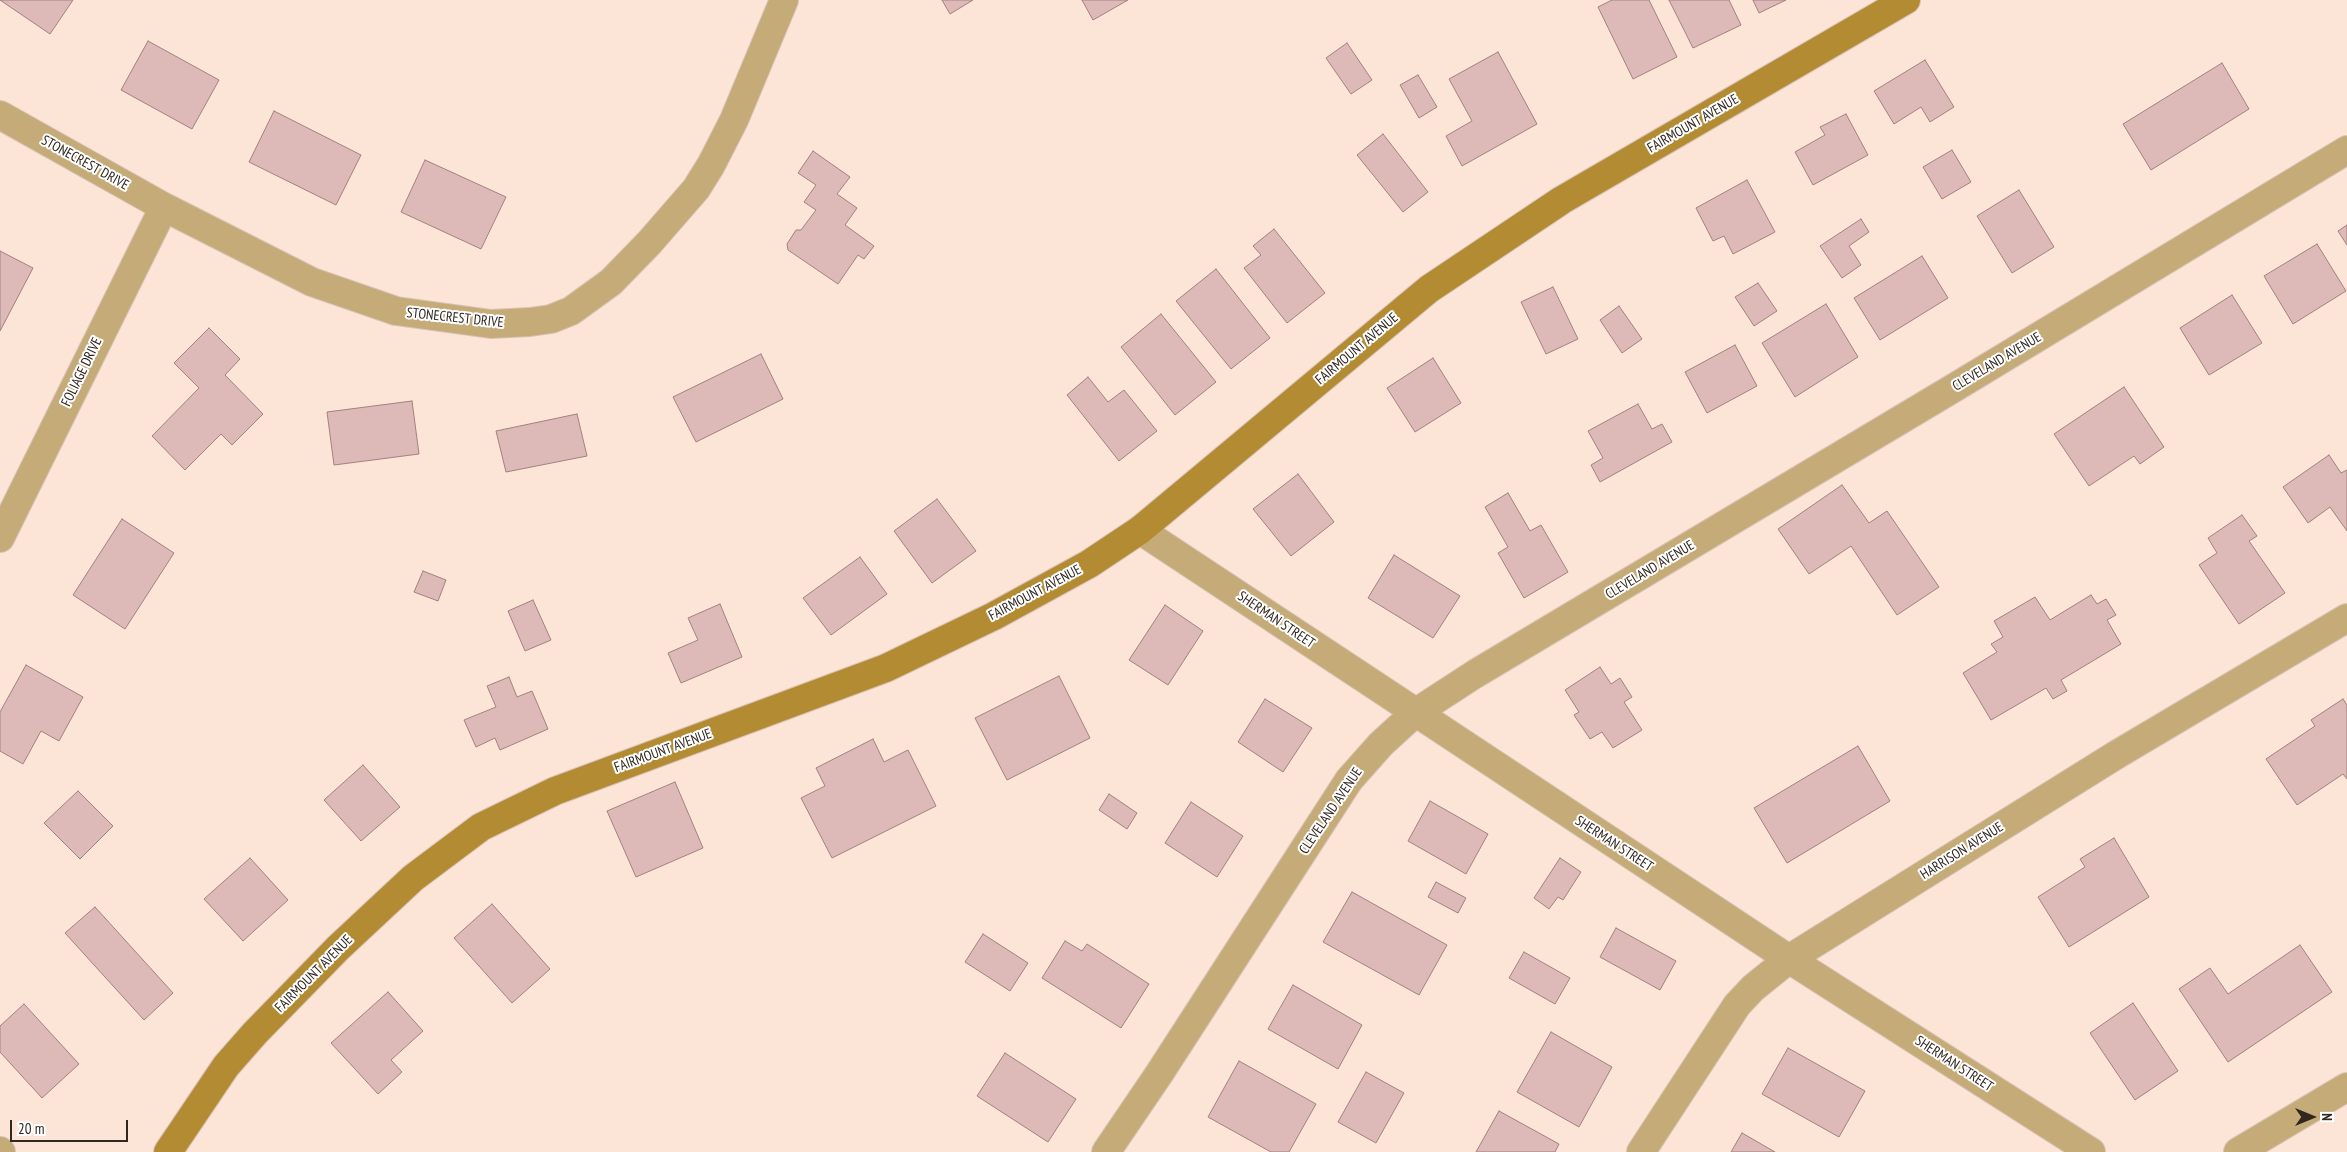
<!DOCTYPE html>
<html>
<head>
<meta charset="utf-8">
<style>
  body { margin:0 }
  #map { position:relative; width:2347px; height:1152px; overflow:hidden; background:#fce4d6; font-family:"PT Sans Narrow",sans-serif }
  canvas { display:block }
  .north { position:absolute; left:2287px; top:1092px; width:50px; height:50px; -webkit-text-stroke:4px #fff; paint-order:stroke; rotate:90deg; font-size:14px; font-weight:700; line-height:20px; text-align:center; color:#312620 }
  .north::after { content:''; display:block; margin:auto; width:18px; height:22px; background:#312620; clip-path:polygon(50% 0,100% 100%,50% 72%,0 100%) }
  .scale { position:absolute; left:10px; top:1120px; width:118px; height:22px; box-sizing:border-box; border:2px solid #312620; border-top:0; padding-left:6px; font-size:15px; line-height:18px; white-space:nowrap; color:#312620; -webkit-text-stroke:4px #fff; paint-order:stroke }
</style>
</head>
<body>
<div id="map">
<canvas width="2347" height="1152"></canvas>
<div class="north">N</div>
<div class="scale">20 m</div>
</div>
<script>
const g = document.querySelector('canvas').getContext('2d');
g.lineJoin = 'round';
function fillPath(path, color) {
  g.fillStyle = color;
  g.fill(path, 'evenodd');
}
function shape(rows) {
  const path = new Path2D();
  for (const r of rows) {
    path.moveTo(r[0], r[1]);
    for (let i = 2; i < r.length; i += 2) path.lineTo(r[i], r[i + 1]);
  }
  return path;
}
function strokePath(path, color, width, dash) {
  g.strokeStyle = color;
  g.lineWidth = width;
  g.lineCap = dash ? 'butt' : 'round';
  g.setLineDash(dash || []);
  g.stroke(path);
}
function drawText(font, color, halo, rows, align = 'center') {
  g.font = font + ' "PT Sans Narrow",sans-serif';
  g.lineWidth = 4;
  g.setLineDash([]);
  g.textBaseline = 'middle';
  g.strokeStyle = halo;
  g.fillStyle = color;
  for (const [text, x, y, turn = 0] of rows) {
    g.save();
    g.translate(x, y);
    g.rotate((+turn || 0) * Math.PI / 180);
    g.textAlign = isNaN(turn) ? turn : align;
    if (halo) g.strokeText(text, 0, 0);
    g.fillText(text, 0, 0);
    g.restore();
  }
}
const building = shape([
  [0,0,73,0,50,34,0,0],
  [942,0,973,0,950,14,942,0],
  [1082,0,1128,0,1093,20,1082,0],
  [1612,0,1649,0,1677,57,1633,79,1598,7,1612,0],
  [1669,0,1729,0,1741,25,1693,48,1669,0],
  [1753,0,1786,0,1759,13,1753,0],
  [148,41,219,80,192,129,121,90,148,41],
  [1347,43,1372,80,1351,94,1326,58,1347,43],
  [1498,52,1537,124,1462,166,1446,136,1472,121,1449,79,1498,52],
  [1925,60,1954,107,1930,122,1921,107,1894,124,1874,91,1925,60],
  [2222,63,2249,109,2151,170,2123,124,2222,63],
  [1418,75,1437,107,1419,118,1400,85,1418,75],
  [274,111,361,155,336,205,249,162,274,111],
  [1846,114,1868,155,1813,185,1795,152,1825,135,1820,127,1846,114],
  [1383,134,1428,192,1403,212,1357,155,1383,134],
  [1952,150,1971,182,1942,199,1923,167,1952,150],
  [813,151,850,177,837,194,857,208,845,225,874,246,864,259,858,255,838,284,788,250,787,244,796,230,801,230,816,210,804,202,816,185,798,173,813,151],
  [425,160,506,197,481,249,401,212,425,160],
  [1747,180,1775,232,1733,254,1724,236,1713,241,1696,208,1747,180],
  [2019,190,2054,247,2012,273,1977,216,2019,190],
  [1861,219,1869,232,1849,246,1861,265,1842,278,1820,246,1861,219],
  [2347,225,2347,245,2338,231,2347,225],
  [1274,229,1325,293,1287,323,1244,268,1261,255,1253,246,1274,229],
  [2317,244,2346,291,2293,324,2264,276,2317,244],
  [0,251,33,268,0,331,0,251],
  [1922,256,1948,298,1880,340,1854,298,1922,256],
  [1216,269,1270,338,1231,369,1176,301,1216,269],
  [1758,283,1777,311,1754,326,1735,297,1758,283],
  [1553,287,1578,339,1546,354,1521,302,1553,287],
  [2232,295,2262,343,2209,375,2180,328,2232,295],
  [1826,304,1858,357,1795,397,1762,343,1826,304],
  [1619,306,1642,339,1622,353,1600,320,1619,306],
  [1161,314,1216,382,1175,415,1121,347,1161,314],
  [209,328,240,359,225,375,263,414,232,445,221,434,185,470,152,436,199,388,174,363,209,328],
  [1735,345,1757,386,1707,413,1685,372,1735,345],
  [761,354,783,399,696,442,673,397,761,354],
  [1433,358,1461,403,1415,432,1387,388,1433,358],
  [1088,377,1108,402,1124,390,1157,431,1119,461,1067,395,1088,377],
  [2124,387,2164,447,2140,464,2134,456,2089,486,2054,434,2124,387],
  [412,401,419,454,334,465,327,412,412,401],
  [1638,404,1652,429,1662,424,1672,442,1600,482,1591,465,1603,458,1588,431,1638,404],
  [577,414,587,456,506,472,496,431,577,414],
  [2329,455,2341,473,2347,470,2347,531,2330,507,2308,523,2283,487,2329,455],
  [1298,474,1334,522,1291,556,1253,509,1298,474],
  [1842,485,1869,523,1887,511,1939,587,1897,615,1851,546,1809,574,1778,529,1842,485],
  [1508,493,1530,531,1541,525,1568,572,1524,598,1498,553,1508,547,1485,507,1508,493],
  [937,499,976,551,932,583,894,531,937,499],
  [2242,515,2257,536,2249,541,2285,593,2239,624,2199,565,2217,553,2208,538,2242,515],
  [122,519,174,553,125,629,73,595,122,519],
  [1394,555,1460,596,1433,638,1368,598,1394,555],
  [860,557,887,594,831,635,803,598,860,557],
  [423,571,446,580,438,601,414,592,423,571],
  [2091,595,2097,604,2106,599,2116,615,2107,620,2121,644,2061,680,2067,691,2053,699,2046,688,1991,720,1963,673,1997,652,1991,644,2003,637,1994,621,2035,597,2050,620,2091,595],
  [533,600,551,640,525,651,508,611,533,600],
  [720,604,742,657,681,683,668,653,698,640,688,618,720,604],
  [1165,605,1203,631,1168,685,1129,660,1165,605],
  [26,665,83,697,59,741,41,731,23,764,0,751,0,712,26,665],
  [1600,667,1611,684,1620,678,1632,697,1624,702,1642,730,1613,748,1602,732,1590,739,1574,715,1579,712,1565,690,1600,667],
  [1059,676,1090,738,1007,780,975,718,1059,676],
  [509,677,517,697,532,691,548,729,500,750,495,738,476,747,464,720,496,707,487,686,509,677],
  [1265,699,1312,728,1283,772,1238,742,1265,699],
  [2343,699,2347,705,2347,779,2343,774,2297,805,2266,759,2315,726,2311,720,2343,699],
  [873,739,884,762,908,750,936,806,832,858,801,798,825,786,816,768,873,739],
  [1858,746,1890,801,1787,863,1754,808,1858,746],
  [363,765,400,807,361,841,324,800,363,765],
  [675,782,703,848,636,877,607,811,675,782],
  [78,791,113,826,80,859,44,823,78,791],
  [1109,794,1137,813,1127,829,1099,810,1109,794],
  [1430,801,1488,834,1466,874,1408,841,1430,801],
  [1191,802,1243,836,1217,877,1165,843,1191,802],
  [2114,838,2149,897,2069,947,2038,897,2085,867,2080,859,2114,838],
  [250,858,288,900,243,941,204,899,250,858],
  [1560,858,1581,872,1563,900,1558,897,1549,909,1534,898,1560,858],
  [1436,882,1466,898,1458,913,1428,897,1436,882],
  [1352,892,1447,945,1419,995,1323,942,1352,892],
  [492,904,550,969,512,1003,454,938,492,904],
  [95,907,173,993,144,1020,65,933,95,907],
  [1616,928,1676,961,1660,990,1600,957,1616,928],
  [983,934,1028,963,1010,991,965,962,983,934],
  [1065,941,1082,951,1087,944,1149,984,1121,1028,1042,978,1065,941],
  [2300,945,2332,992,2228,1062,2179,989,2210,968,2228,994,2300,945],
  [1524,952,1570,978,1555,1004,1509,978,1524,952],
  [1293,985,1362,1025,1338,1069,1268,1029,1293,985],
  [388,992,423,1031,391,1060,402,1072,378,1094,331,1043,388,992],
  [2133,1003,2178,1071,2135,1100,2090,1033,2133,1003],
  [24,1004,79,1064,42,1098,0,1052,0,1026,24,1004],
  [1551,1032,1612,1067,1579,1127,1517,1092,1551,1032],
  [1788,1048,1865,1091,1839,1137,1762,1094,1788,1048],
  [1005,1053,1076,1099,1048,1142,977,1096,1005,1053],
  [1239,1061,1316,1104,1289,1152,1271,1152,1208,1117,1239,1061],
  [1366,1072,1404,1093,1376,1143,1338,1122,1366,1072],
  [1499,1111,1559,1144,1555,1152,1476,1152,1499,1111],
  [1742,1133,1775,1152,1731,1152,1742,1133]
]);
fillPath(building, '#ddbab8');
strokePath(building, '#a1817e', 1);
const street = shape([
  [0,115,164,207,312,282,396,311,491,324,530,322,551,319,571,311,611,282,649,243,696,189,711,165,734,120,784,0],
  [1140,530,1789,959,2091,1152],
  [0,538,164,207],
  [0,1151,1,1152],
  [1106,1152,1159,1074,1349,780,1381,744,1415,713,1475,674,1957,386,2347,150],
  [1641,1152,1737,1005,1753,988,1789,959,2116,755,2347,618],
  [2238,1152,2347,1087]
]);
const secondary = shape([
  [168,1152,226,1066,255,1033,338,948,413,878,481,827,555,791,886,668,994,616,1089,564,1140,530,1429,289,1562,200,1906,0]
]);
strokePath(street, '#d7c2b5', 30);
strokePath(secondary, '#d7c2b5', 30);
strokePath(street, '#c5ab77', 28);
strokePath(secondary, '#b28b33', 28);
drawText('14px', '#312620', '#fff', [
  ["FAIRMOUNT AVENUE",1693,124,-30],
  ["STONECREST DRIVE",85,163,29],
  ["STONECREST DRIVE",455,318,6],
  ["FAIRMOUNT AVENUE",1357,349,-40],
  ["CLEVELAND AVENUE",1997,362,-31],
  ["FOLIAGE DRIVE",82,372,-64],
  ["CLEVELAND AVENUE",1650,570,-31],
  ["FAIRMOUNT AVENUE",1035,593,-28],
  ["SHERMAN STREET",1276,620,34],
  ["FAIRMOUNT AVENUE",663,751,-20],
  ["CLEVELAND AVENUE",1331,811,-56],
  ["SHERMAN STREET",1614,844,33],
  ["HARRISON AVENUE",1962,851,-32],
  ["FAIRMOUNT AVENUE",314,974,-45],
  ["SHERMAN STREET",1954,1064,33]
]);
</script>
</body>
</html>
